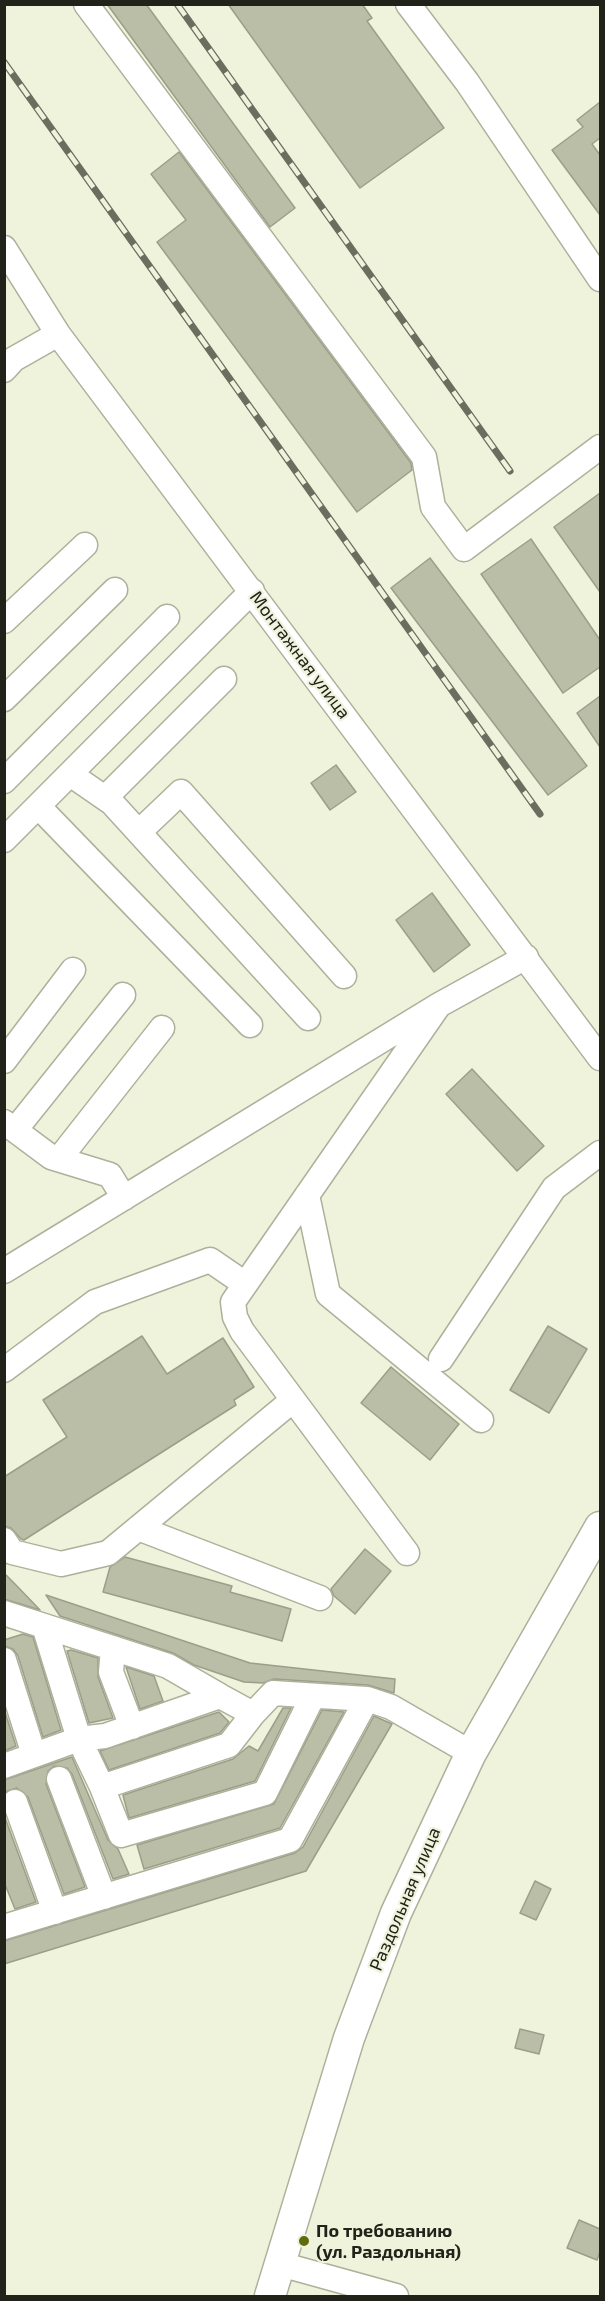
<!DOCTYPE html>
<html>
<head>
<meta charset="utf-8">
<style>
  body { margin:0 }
  #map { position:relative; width:605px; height:2301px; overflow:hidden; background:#eff3dc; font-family:"Exo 2",sans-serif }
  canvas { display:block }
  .frame { position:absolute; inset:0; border:6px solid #212219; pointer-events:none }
</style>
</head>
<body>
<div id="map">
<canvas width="605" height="2301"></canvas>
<div class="frame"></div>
</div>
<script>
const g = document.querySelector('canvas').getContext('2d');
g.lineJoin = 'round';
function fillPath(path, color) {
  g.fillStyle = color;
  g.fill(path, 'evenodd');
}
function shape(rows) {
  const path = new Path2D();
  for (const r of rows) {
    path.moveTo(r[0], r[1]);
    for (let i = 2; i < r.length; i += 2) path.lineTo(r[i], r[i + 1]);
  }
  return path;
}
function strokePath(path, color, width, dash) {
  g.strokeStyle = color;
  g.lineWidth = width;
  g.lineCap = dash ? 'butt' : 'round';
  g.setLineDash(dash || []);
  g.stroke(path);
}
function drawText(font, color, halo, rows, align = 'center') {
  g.font = font + ' "Exo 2",sans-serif';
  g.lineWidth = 4.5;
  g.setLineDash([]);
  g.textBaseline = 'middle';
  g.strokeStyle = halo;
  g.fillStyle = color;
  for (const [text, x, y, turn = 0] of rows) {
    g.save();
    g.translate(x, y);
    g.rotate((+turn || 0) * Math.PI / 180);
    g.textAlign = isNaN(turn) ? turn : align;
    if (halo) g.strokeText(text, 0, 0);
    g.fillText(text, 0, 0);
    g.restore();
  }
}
const building = shape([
  [107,4,146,4,295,208,270,227,107,4],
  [228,4,362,4,372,18,367,21,444,128,360,188,228,4],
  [600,102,600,138,592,144,600,155,600,215,552,150,583,127,577,120,600,102],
  [179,152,411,463,412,470,357,512,157,242,186,220,151,174,179,152],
  [600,493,600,592,554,527,600,493],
  [531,539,600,640,600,667,563,693,481,574,531,539],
  [430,558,587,766,548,795,391,588,430,558],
  [600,696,600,747,577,713,600,696],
  [336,765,356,792,330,810,311,783,336,765],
  [432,893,470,945,434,972,396,920,432,893],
  [472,1069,544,1146,517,1171,446,1094,472,1069],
  [548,1326,587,1349,549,1413,510,1390,548,1326],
  [142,1336,167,1374,223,1338,254,1387,234,1400,236,1405,24,1540,21,1539,11,1528,4,1526,4,1477,67,1437,43,1400,142,1336],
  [391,1367,459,1424,430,1460,361,1403,391,1367],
  [365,1549,391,1571,355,1614,334,1596,331,1589,365,1549],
  [125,1557,232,1586,230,1592,291,1609,282,1641,103,1592,110,1567,125,1557],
  [4,1573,15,1584,40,1610,4,1599,4,1573],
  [46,1595,250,1663,395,1679,394,1693,368,1685,274,1679,263,1683,244,1682,194,1665,173,1653,60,1616,46,1595],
  [23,1634,33,1637,61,1730,43,1737,18,1656,13,1649,4,1646,4,1640,23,1634],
  [71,1650,98,1658,98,1677,113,1718,89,1723,67,1651,71,1650],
  [126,1667,154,1676,163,1701,140,1709,126,1667],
  [283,1708,291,1708,255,1781,129,1818,123,1795,233,1759,249,1746,258,1751,283,1708],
  [4,1709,16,1746,4,1751,4,1709],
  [322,1710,344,1712,280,1828,144,1869,137,1845,274,1804,322,1710],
  [219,1712,229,1722,220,1733,109,1770,100,1751,219,1712],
  [374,1716,392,1724,306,1871,4,1964,4,1941,295,1853,303,1847,374,1716],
  [72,1757,108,1840,118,1849,129,1874,113,1879,72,1774,67,1768,54,1766,48,1771,46,1784,85,1887,64,1894,28,1797,17,1788,4,1792,4,1780,72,1757],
  [4,1815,36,1902,15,1909,4,1882,4,1815],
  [535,1881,551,1889,536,1920,520,1913,535,1881],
  [520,2029,544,2035,539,2054,515,2048,520,2029],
  [579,2220,600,2229,600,2252,597,2260,567,2248,579,2220]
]);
fillPath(building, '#babea7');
strokePath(building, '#9b9e88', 1.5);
const minor = shape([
  [86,4,424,457,433,507,464,549,600,447],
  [408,4,467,82,600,279],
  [4,248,58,334,600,1058],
  [4,370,14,359,58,334],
  [4,621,85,545],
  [4,699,115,590],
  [70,774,112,803,308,1018],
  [4,781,167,617],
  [105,798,224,679],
  [38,806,250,1025],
  [139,832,181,792,344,976],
  [4,840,252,591],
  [4,1061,73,970],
  [4,1122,51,1157,110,1175,124,1198],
  [15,1130,123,995],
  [59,1159,162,1028],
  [307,1195,328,1294,481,1420],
  [4,1271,439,1005,526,957],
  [441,1359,554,1188,600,1153],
  [4,1370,95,1302,210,1260,245,1284],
  [138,1528,320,1598],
  [4,1540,12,1552,61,1564,108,1553,293,1400],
  [407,1553,242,1331,235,1317,233,1302,439,1005],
  [4,1613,168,1666,220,1696],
  [44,1626,79,1739,102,1787,229,1745,253,1714],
  [113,1648,111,1672,132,1727],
  [4,1660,34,1755],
  [4,1766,79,1739,105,1736,220,1696,253,1714,273,1693,367,1699,391,1707,471,1753],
  [59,1779,104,1897],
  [102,1787,121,1835,265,1793,313,1696],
  [15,1802,55,1912],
  [4,1927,290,1840,367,1699],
  [280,2264,396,2296]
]);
const major = shape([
  [270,2296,349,2038,396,1913,471,1753,600,1527]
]);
strokePath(minor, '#adb09a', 27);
strokePath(major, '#adb09a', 33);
strokePath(minor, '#fff', 24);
strokePath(major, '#fff', 30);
const rail = shape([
  [177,4,510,471],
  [4,62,540,814]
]);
strokePath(rail, '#6b6d5f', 7);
strokePath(rail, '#eff3dc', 4.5, [14]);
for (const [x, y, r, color] of [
  [304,2241,6,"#626a0e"]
]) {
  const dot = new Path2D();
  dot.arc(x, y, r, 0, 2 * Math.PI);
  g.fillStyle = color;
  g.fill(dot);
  strokePath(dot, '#eff3dc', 2);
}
drawText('18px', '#212219', '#eff3dc', [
  ["Монтажная улица",300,655,53],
  ["Раздольная улица",405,1899,-67]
]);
drawText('bold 18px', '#212219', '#eff3dc', [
  ["По требованию",316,2231],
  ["(ул. Раздольная)",316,2252]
], 'left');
</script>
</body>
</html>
